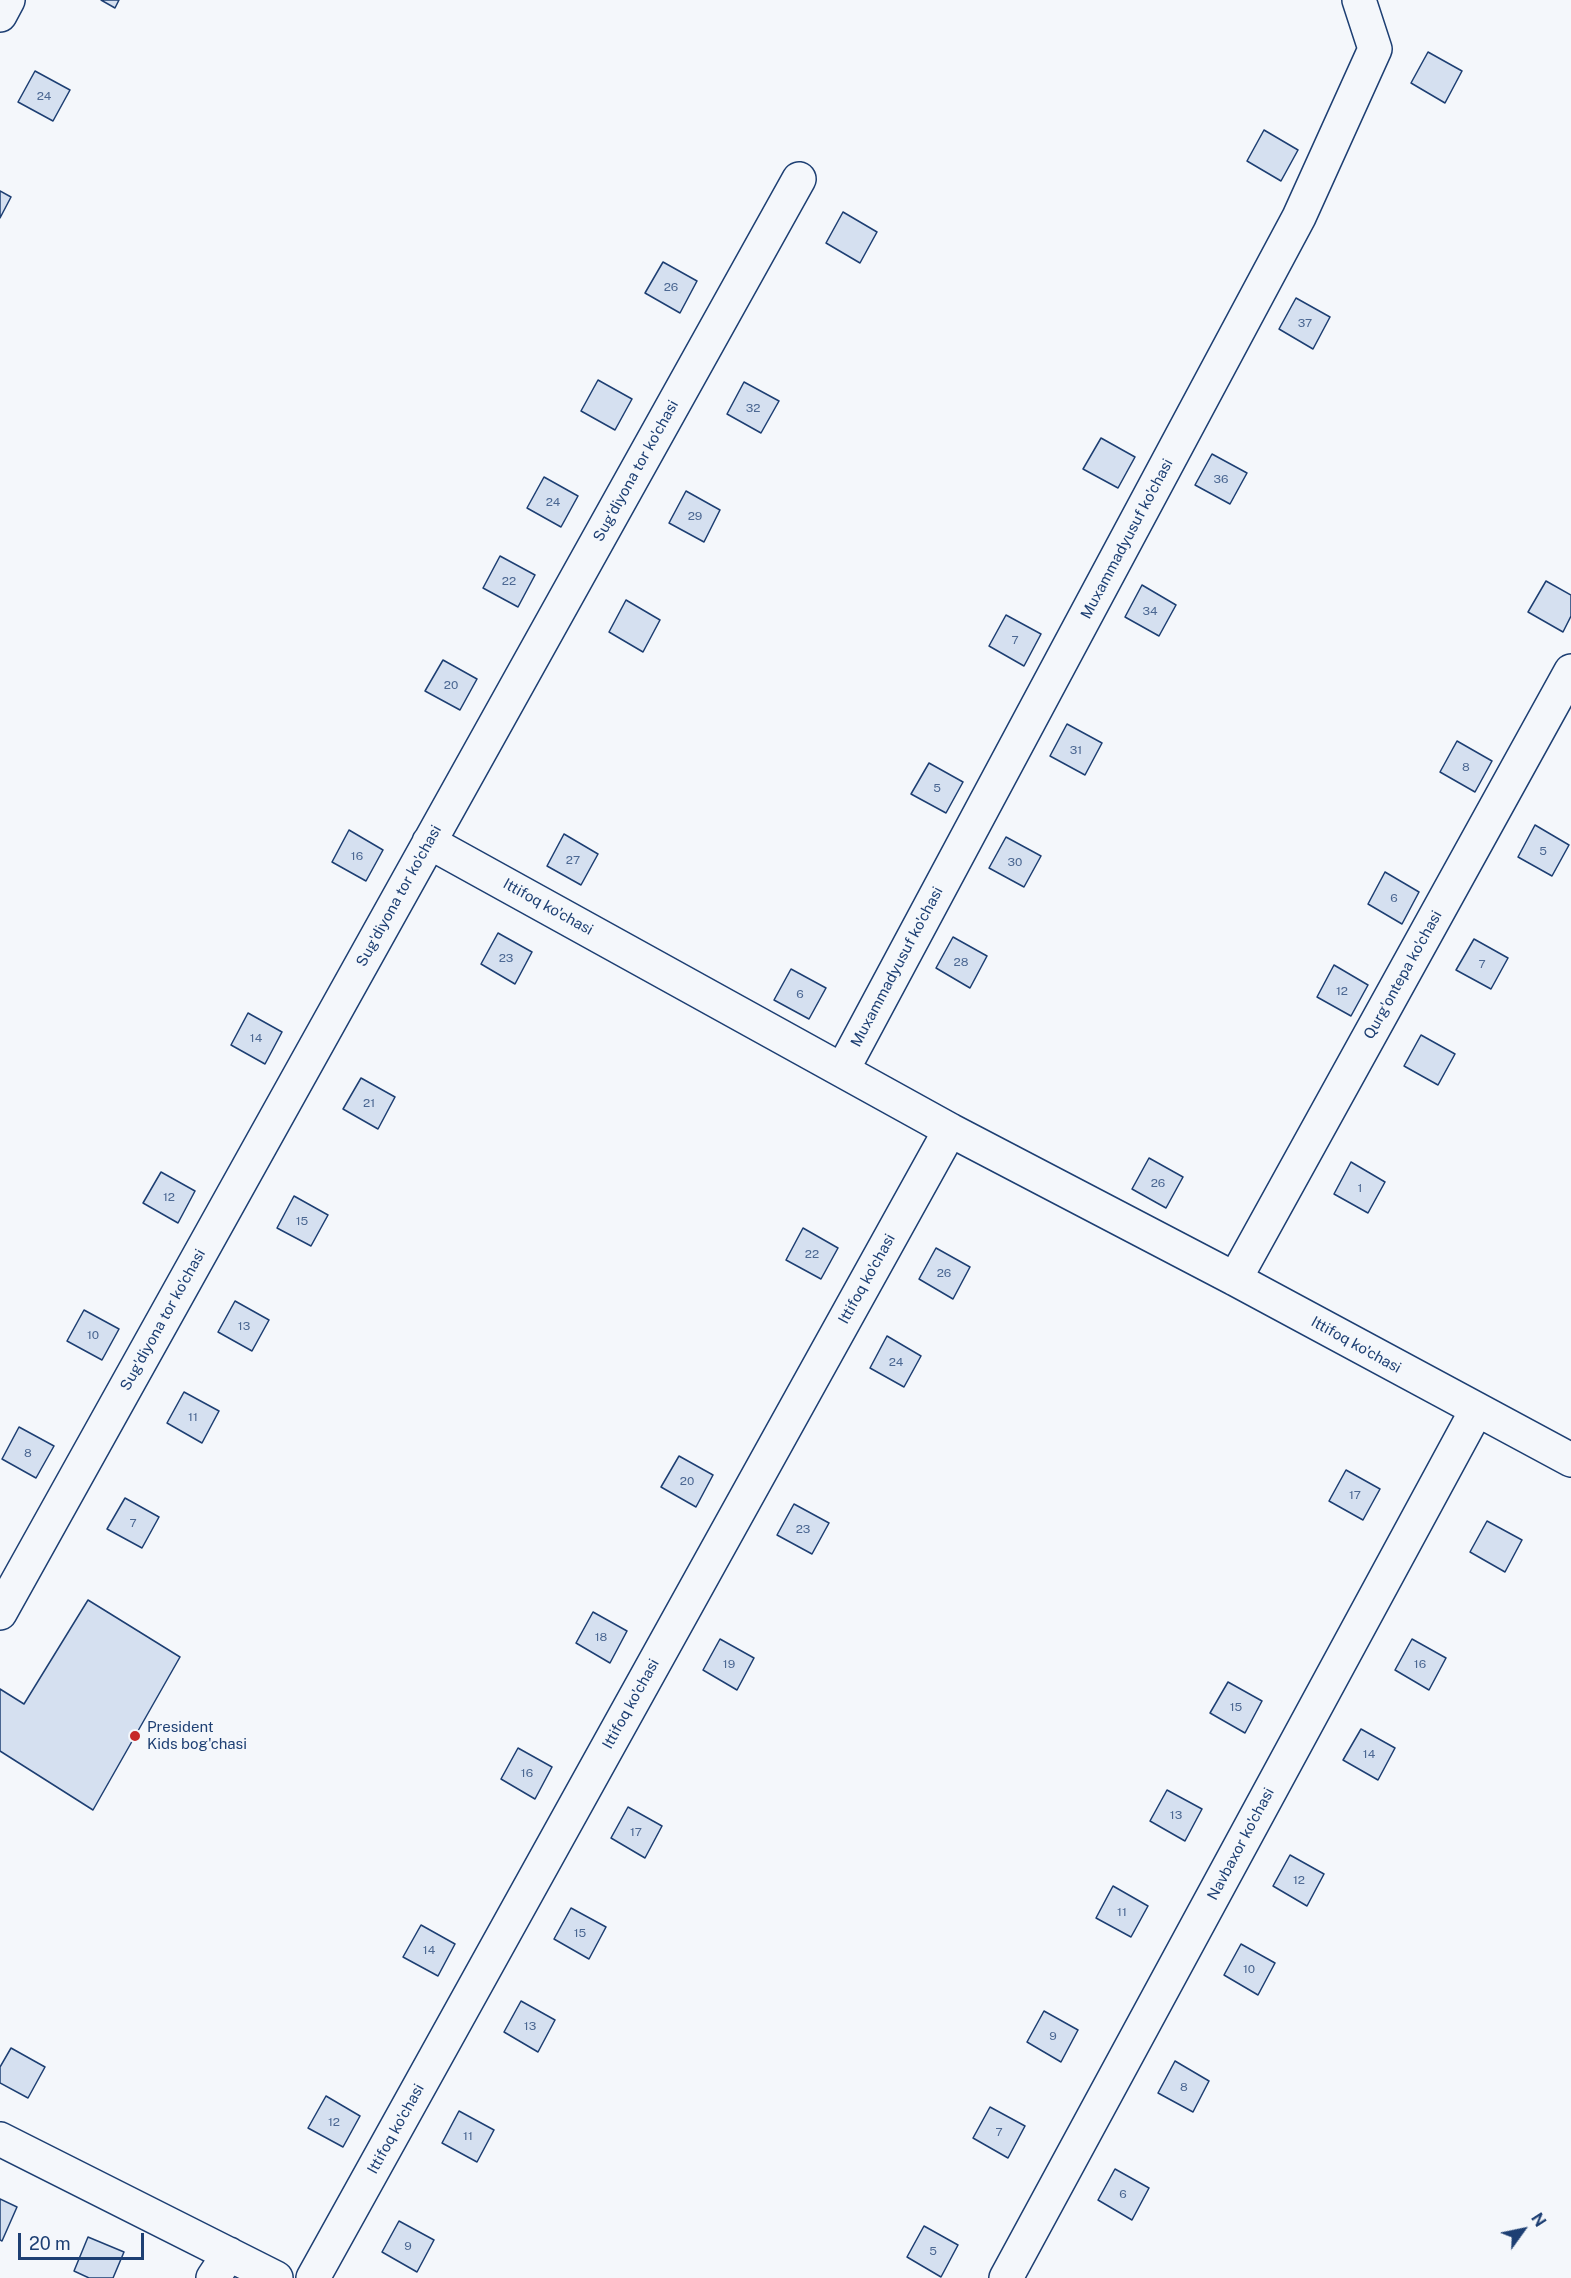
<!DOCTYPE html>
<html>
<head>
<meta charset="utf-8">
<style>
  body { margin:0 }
  #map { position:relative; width:1571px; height:2278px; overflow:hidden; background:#f4f7fb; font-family:"Public Sans",sans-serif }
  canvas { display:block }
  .north { position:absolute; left:1493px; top:2200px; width:60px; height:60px; -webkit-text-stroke:4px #f4f7fb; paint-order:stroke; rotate:57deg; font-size:16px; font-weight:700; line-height:24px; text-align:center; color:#1d3f73 }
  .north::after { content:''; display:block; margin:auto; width:21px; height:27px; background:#1d3f73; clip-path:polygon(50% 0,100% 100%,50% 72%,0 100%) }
  .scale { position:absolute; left:18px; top:2233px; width:126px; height:27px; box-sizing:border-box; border:3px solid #1d3f73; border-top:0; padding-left:8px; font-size:18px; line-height:21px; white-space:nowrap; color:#1d3f73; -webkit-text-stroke:4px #f4f7fb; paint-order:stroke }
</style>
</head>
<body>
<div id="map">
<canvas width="1571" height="2278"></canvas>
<div class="north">N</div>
<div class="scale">20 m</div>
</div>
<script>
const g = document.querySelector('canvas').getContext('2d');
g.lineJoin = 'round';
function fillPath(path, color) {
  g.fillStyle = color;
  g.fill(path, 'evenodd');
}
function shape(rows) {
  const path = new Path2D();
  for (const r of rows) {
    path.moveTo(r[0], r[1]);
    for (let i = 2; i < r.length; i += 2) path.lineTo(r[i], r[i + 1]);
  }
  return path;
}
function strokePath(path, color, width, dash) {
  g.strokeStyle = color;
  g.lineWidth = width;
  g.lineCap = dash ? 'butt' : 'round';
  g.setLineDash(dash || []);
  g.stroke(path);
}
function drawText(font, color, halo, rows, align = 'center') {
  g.font = font + ' "Public Sans",sans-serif';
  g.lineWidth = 4.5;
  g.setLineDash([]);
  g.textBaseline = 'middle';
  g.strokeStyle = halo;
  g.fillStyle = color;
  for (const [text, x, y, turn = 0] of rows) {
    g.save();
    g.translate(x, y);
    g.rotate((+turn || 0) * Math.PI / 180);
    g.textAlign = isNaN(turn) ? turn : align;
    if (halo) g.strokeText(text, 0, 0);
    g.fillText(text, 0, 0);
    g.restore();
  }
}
const building = shape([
  [101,0,119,0,115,8,101,0],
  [1428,52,1462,71,1445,103,1411,83,1428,52],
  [35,71,70,90,53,121,18,102,35,71],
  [1264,130,1298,150,1281,181,1247,161,1264,130],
  [0,191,11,197,0,218,0,191],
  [843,212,877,232,860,263,826,243,843,212],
  [663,262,697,281,680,313,645,293,663,262],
  [1296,298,1330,317,1313,349,1279,329,1296,298],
  [598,380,632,399,615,430,581,411,598,380],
  [744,382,779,401,761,433,727,414,744,382],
  [1101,438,1135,457,1118,488,1083,469,1101,438],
  [1212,454,1247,473,1230,504,1195,485,1212,454],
  [544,477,578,496,561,527,527,508,544,477],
  [686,491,720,510,704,542,669,523,686,491],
  [500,556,535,575,518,607,483,588,500,556],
  [1546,581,1571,595,1571,616,1563,632,1528,612,1546,581],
  [1142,585,1176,605,1159,636,1125,617,1142,585],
  [626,600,660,620,643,652,609,632,626,600],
  [1006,615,1041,634,1024,666,989,646,1006,615],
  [443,660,477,679,460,710,425,691,443,660],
  [1067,724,1102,743,1085,775,1050,756,1067,724],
  [1457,741,1492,761,1475,792,1440,772,1457,741],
  [929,763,963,782,946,813,911,794,929,763],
  [1535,825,1569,845,1552,876,1518,857,1535,825],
  [349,830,383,850,366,881,332,862,349,830],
  [564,834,598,854,581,885,547,866,564,834],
  [1006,837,1041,856,1024,887,989,868,1006,837],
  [1385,872,1419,892,1402,924,1368,904,1385,872],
  [498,933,532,952,515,984,481,964,498,933],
  [953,937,987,956,970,988,936,968,953,937],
  [1474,939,1508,958,1491,989,1456,970,1474,939],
  [1334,965,1368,985,1351,1016,1317,997,1334,965],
  [791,969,826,988,809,1019,774,1000,791,969],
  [248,1013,282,1032,265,1064,231,1045,248,1013],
  [1421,1035,1455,1054,1438,1085,1404,1066,1421,1035],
  [361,1078,395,1097,378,1129,343,1109,361,1078],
  [1149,1158,1183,1177,1166,1208,1132,1189,1149,1158],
  [1351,1162,1385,1182,1368,1213,1334,1194,1351,1162],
  [161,1172,195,1191,178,1223,143,1203,161,1172],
  [294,1196,328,1215,311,1246,277,1228,294,1196],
  [803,1228,838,1248,821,1279,786,1260,803,1228],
  [936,1248,970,1267,953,1299,919,1279,936,1248],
  [235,1301,269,1320,252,1351,218,1332,235,1301],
  [84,1310,119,1329,102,1360,67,1341,84,1310],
  [887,1336,921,1356,904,1387,870,1368,887,1336],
  [184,1392,219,1411,202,1443,167,1423,184,1392],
  [19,1427,54,1446,36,1478,2,1459,19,1427],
  [679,1456,713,1475,696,1507,661,1487,679,1456],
  [1346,1470,1380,1489,1363,1520,1329,1501,1346,1470],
  [125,1498,159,1517,142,1548,107,1529,125,1498],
  [794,1504,829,1523,812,1554,777,1535,794,1504],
  [1487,1521,1522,1540,1505,1572,1470,1552,1487,1521],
  [88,1600,180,1657,93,1810,0,1751,0,1689,24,1704,88,1600],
  [593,1612,627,1631,610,1663,576,1643,593,1612],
  [720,1639,754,1658,737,1690,703,1670,720,1639],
  [1412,1639,1446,1658,1429,1690,1395,1670,1412,1639],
  [1228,1682,1262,1701,1245,1733,1210,1713,1228,1682],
  [1361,1729,1395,1748,1378,1780,1343,1760,1361,1729],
  [518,1748,552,1767,535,1799,501,1779,518,1748],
  [1167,1790,1202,1809,1185,1841,1150,1821,1167,1790],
  [628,1807,662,1826,645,1858,611,1838,628,1807],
  [1290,1855,1324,1874,1307,1906,1273,1886,1290,1855],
  [1113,1886,1148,1906,1131,1937,1096,1918,1113,1886],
  [571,1908,606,1927,589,1959,554,1939,571,1908],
  [421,1925,455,1944,438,1976,403,1957,421,1925],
  [1241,1944,1275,1963,1258,1995,1224,1975,1241,1944],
  [521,2001,555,2020,538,2052,504,2032,521,2001],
  [1044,2011,1078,2030,1061,2062,1027,2042,1044,2011],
  [11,2048,45,2067,28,2098,0,2083,0,2067,11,2048],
  [1175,2061,1209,2081,1193,2112,1158,2093,1175,2061],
  [326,2096,360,2116,343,2147,308,2128,326,2096],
  [990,2107,1025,2126,1008,2158,973,2138,990,2107],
  [459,2111,494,2130,477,2162,442,2143,459,2111],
  [1115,2169,1149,2188,1132,2220,1098,2200,1115,2169],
  [0,2199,17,2207,2,2241,0,2240,0,2199],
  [399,2221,434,2240,417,2272,382,2252,399,2221],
  [924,2226,958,2245,941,2277,907,2257,924,2226],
  [88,2237,124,2252,113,2278,89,2278,74,2271,88,2237]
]);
fillPath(building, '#d5e0f0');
strokePath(building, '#1d3f73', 1.5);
const minor = shape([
  [0,15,8,0],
  [429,842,950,1130,1235,1279,1571,1460],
  [843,1069,1299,217,1375,49,1359,0],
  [1235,1279,1571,671],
  [0,1613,799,179],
  [0,2139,276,2278],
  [213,2278,229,2254],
  [313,2278,950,1130],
  [1006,2278,1476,1411]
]);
strokePath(minor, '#1d3f73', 36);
strokePath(minor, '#f4f7fb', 33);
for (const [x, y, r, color] of [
  [135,1736,6,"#c62828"]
]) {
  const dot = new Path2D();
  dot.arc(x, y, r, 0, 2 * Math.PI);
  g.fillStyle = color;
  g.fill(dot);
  strokePath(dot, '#f4f7fb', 2);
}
drawText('12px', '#4b6792', null, [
  ["24",44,96],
  ["26",671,287],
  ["37",1305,323],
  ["32",753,408],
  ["36",1221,479],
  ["24",553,502],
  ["29",695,516],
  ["22",509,581],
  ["34",1150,611],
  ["7",1015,640],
  ["20",451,685],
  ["31",1076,750],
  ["8",1466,767],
  ["5",937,788],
  ["5",1543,851],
  ["16",357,856],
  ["27",573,860],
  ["30",1015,862],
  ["6",1394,898],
  ["23",506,958],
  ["28",961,962],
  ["7",1482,964],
  ["12",1342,991],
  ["6",800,994],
  ["14",256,1038],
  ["21",369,1103],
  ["26",1158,1183],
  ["1",1360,1188],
  ["12",169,1197],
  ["15",302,1221],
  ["22",812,1254],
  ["26",944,1273],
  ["13",244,1326],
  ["10",93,1335],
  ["24",896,1362],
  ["11",193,1417],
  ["8",28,1453],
  ["20",687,1481],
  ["17",1355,1495],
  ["7",133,1523],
  ["23",803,1529],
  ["18",601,1637],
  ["19",729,1664],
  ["16",1420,1664],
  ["15",1236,1707],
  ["14",1369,1754],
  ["16",527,1773],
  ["13",1176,1815],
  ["17",636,1832],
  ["12",1299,1880],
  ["11",1122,1912],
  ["15",580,1933],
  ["14",429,1950],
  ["10",1249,1969],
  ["13",530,2026],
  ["9",1053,2036],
  ["8",1184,2087],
  ["12",334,2122],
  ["7",999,2132],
  ["11",468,2136],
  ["6",1123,2194],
  ["9",408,2246],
  ["5",933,2251]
]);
drawText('15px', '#1d3f73', '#f4f7fb', [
  ["Sug'diyona tor ko'chasi",636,471,-61],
  ["Muxammadyusuf ko'chasi",1127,539,-62],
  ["Sug'diyona tor ko'chasi",399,896,-61],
  ["Ittifoq ko'chasi",548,907,29],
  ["Muxammadyusuf ko'chasi",897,967,-62],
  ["Qurg'ontepa ko'chasi",1403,975,-61],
  ["Ittifoq ko'chasi",867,1279,-61],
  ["Sug'diyona tor ko'chasi",163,1320,-61],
  ["Ittifoq ko'chasi",1356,1345,29],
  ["Ittifoq ko'chasi",631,1704,-61],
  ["Navbaxor ko'chasi",1241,1844,-62],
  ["Ittifoq ko'chasi",396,2129,-61]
]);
drawText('15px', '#1d3f73', '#f4f7fb', [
  ["President",147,1727],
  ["Kids bog'chasi",147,1744]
], 'left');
</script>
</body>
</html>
